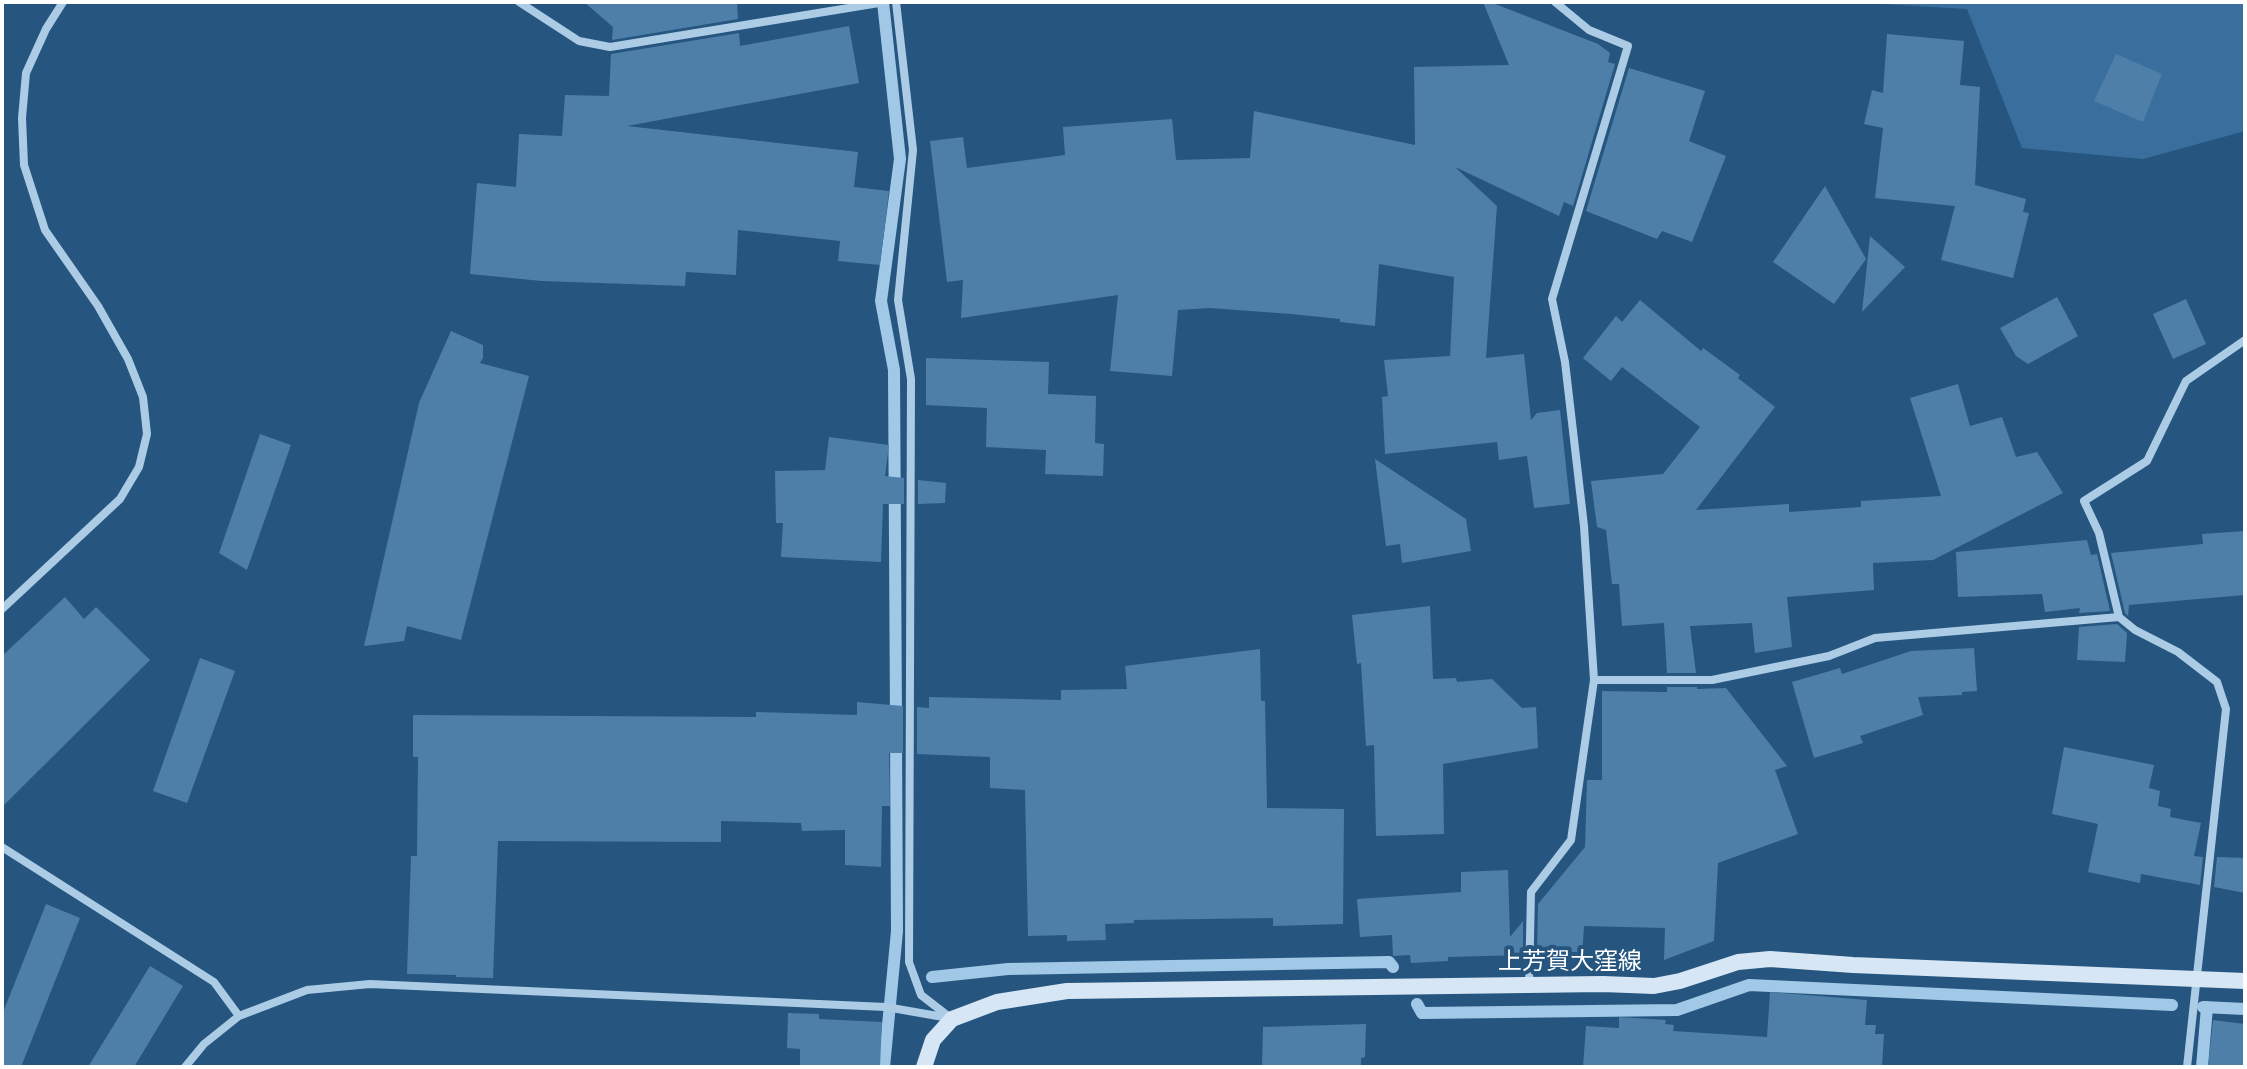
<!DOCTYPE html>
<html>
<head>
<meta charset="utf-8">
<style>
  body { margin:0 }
  #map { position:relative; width:2247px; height:1069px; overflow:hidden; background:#26567f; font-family:"Fira Sans Condensed",sans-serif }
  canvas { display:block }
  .frame { position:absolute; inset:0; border:4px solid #fff; pointer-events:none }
</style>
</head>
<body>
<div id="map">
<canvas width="2247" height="1069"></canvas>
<div class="frame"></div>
</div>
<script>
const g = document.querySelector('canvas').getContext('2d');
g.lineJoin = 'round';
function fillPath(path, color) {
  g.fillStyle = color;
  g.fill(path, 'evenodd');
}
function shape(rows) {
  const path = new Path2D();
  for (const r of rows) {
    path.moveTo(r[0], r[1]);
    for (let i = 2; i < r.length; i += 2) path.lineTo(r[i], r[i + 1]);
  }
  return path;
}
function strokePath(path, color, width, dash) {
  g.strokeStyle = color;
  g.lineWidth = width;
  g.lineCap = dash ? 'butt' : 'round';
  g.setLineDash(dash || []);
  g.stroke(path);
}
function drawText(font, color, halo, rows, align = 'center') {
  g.font = font + ' "Fira Sans Condensed","Noto Sans JP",sans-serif';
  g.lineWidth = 8;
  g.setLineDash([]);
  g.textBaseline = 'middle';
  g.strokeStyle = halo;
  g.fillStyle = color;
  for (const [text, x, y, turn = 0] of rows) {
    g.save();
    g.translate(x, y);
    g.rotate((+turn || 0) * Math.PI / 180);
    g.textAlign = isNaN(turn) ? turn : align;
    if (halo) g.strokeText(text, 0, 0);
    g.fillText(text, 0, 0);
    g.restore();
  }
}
fillPath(shape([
  [1850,2,2245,2,2245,131,2143,159,2022,148,1967,9]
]), '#3a6f9d');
strokePath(shape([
  [883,2,900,159,881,301,894,370,896,719],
  [932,977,1008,969,1389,962,1393,967],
  [1417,1004,1422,1013,1677,1010,1749,985,2172,1005],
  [2203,1007,2245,1009],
  [884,1067,897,931,896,738],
  [2202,1067,2207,1007]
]), '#a1c8e6', 12);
fillPath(shape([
  [584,2,737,2,738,19,612,40,613,27],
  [1483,2,1490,2,1598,44,1610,53,1608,62,1615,64,1573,206,1564,202,1559,216,1455,167,1497,206,1486,358,1524,354,1531,420,1537,413,1560,410,1570,504,1534,508,1527,456,1499,460,1497,442,1385,454,1382,397,1388,396,1384,360,1450,356,1454,277,1379,264,1375,326,1340,322,1340,319,1291,314,1210,308,1178,310,1172,376,1110,371,1118,295,961,318,963,280,947,282,930,141,963,137,967,168,1065,155,1063,127,1172,119,1176,160,1250,158,1254,111,1415,145,1414,67,1509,65],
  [849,26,859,83,627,126,858,152,854,187,889,191,880,265,838,261,840,241,738,230,736,275,686,272,685,286,542,281,470,274,477,183,516,187,519,134,562,136,565,95,609,96,611,54,739,33,740,46],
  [1887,34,1964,41,1960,85,1980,87,1975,185,2026,199,2023,212,2029,213,2013,278,1941,260,1955,206,1875,198,1883,128,1864,124,1872,90,1883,93],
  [2116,54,2162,74,2143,122,2094,101],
  [1629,68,1705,91,1689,141,1726,156,1692,242,1662,231,1657,239,1586,211],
  [1825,186,1866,259,1834,304,1773,262],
  [1870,236,1905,267,1862,312],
  [2057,297,2078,336,2028,364,2016,356,2000,328],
  [2186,299,2206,344,2173,359,2153,314],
  [1640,300,1701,351,1703,348,1740,375,1738,378,1775,407,1696,510,1789,504,1789,512,1861,507,1861,501,1941,496,1910,398,1958,384,1970,426,2002,417,2016,457,2037,452,2063,493,1933,560,1873,563,1874,590,1787,597,1792,647,1755,653,1752,623,1690,626,1696,673,1667,673,1664,623,1622,626,1619,584,1612,584,1606,530,1597,527,1591,481,1663,474,1700,427,1622,367,1611,381,1583,358,1616,316,1622,322],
  [451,331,483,345,483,358,480,363,529,376,461,640,407,626,404,641,364,646,419,403],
  [926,358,1049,362,1048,394,1096,396,1095,443,1104,444,1103,476,1045,474,1046,450,986,447,987,408,926,405],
  [260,434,291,445,247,570,219,553],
  [829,437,889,445,885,476,904,478,904,504,883,504,881,562,781,557,783,523,776,523,775,471,825,470],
  [1375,459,1466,519,1471,551,1402,563,1400,544,1386,546],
  [918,480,946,483,945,503,918,504],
  [2245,531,2245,595,2129,605,2128,616,2125,613,2111,553,2203,544,2202,534],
  [2087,540,2091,555,2097,554,2110,611,2079,613,2080,608,2045,612,2042,594,1958,597,1956,552],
  [65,597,84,619,96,607,150,660,2,807,2,656],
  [1430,606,1433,679,1456,678,1457,682,1492,679,1522,708,1536,707,1538,748,1443,764,1444,834,1376,836,1374,745,1366,746,1361,663,1357,664,1352,615],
  [2117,624,2127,633,2125,662,2077,660,2079,627],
  [1974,648,1977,691,1962,692,1962,695,1918,697,1923,715,1860,736,1863,743,1814,758,1792,682,1840,668,1842,674,1911,651],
  [1260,649,1261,701,1265,701,1267,808,1344,809,1343,924,1273,926,1273,918,1134,920,1134,923,1105,924,1106,940,1067,941,1067,935,1028,936,1025,790,990,788,990,757,917,754,917,707,929,708,929,697,1061,700,1061,690,1127,689,1125,666],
  [200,658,235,671,187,803,153,791],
  [1667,687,1697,687,1697,689,1726,688,1787,766,1775,770,1798,834,1718,863,1714,941,1664,960,1665,928,1584,926,1582,958,1537,955,1538,904,1585,847,1587,780,1602,780,1602,691,1667,692],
  [857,702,903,706,903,753,889,753,890,806,882,806,881,867,845,865,845,830,802,831,801,823,721,821,721,842,498,841,493,978,456,977,456,975,407,974,411,856,417,856,418,757,413,757,413,715,756,717,756,712,857,715],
  [2064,747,2154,765,2149,788,2160,791,2158,806,2171,809,2170,817,2201,823,2194,856,2203,857,2200,885,2141,874,2140,883,2088,872,2098,824,2052,814],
  [2217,857,2245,858,2245,893,2214,887],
  [1508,870,1510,937,1523,921,1523,955,1448,957,1448,961,1411,963,1410,955,1393,956,1392,935,1360,937,1357,899,1461,892,1461,872],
  [46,904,80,918,21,1067,2,1067,2,1015],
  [150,966,183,986,134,1067,88,1067],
  [1770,992,1867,1000,1865,1025,1876,1025,1875,1034,1884,1034,1882,1067,1583,1067,1586,1026,1619,1028,1619,1017,1666,1020,1665,1024,1674,1025,1673,1031,1767,1037],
  [788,1013,819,1014,819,1019,882,1022,880,1067,800,1067,800,1049,787,1048],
  [2213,1020,2245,1024,2245,1067,2208,1067],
  [1366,1024,1365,1057,1361,1058,1361,1067,1262,1067,1263,1027]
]), '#4e7fa8');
strokePath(shape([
  [519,2,579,41,610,47,885,2],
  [896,2,913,150,898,300,911,379,909,962,921,995,952,1019],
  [2,609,120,499,139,467,147,434,143,397,128,359,98,306,45,230,24,165,22,118,26,73,46,29,63,2],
  [1594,680,1712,680,1829,656,1875,638,2119,617],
  [2,847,214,982,239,1016],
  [1529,985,1531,892,1571,840,1594,680,1584,526,1565,362,1552,299,1628,46,1589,30,1555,2],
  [185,1067,204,1044,239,1016,307,990,370,984,886,1007,949,1018],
  [2187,1067,2226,709,2217,682,2178,652,2135,630,2119,617,2099,533,2084,501,2147,461,2186,381,2245,340]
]), '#accce6', 8);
strokePath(shape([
  [924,1067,933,1040,952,1019,997,1002,1067,991,1603,984,1654,986,1680,981,1738,962,1770,959,1853,965,2245,981]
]), '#d6e6f5', 16);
drawText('24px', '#fff', '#26567f', [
  ["上芳賀大窪線",1570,962]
]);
</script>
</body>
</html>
